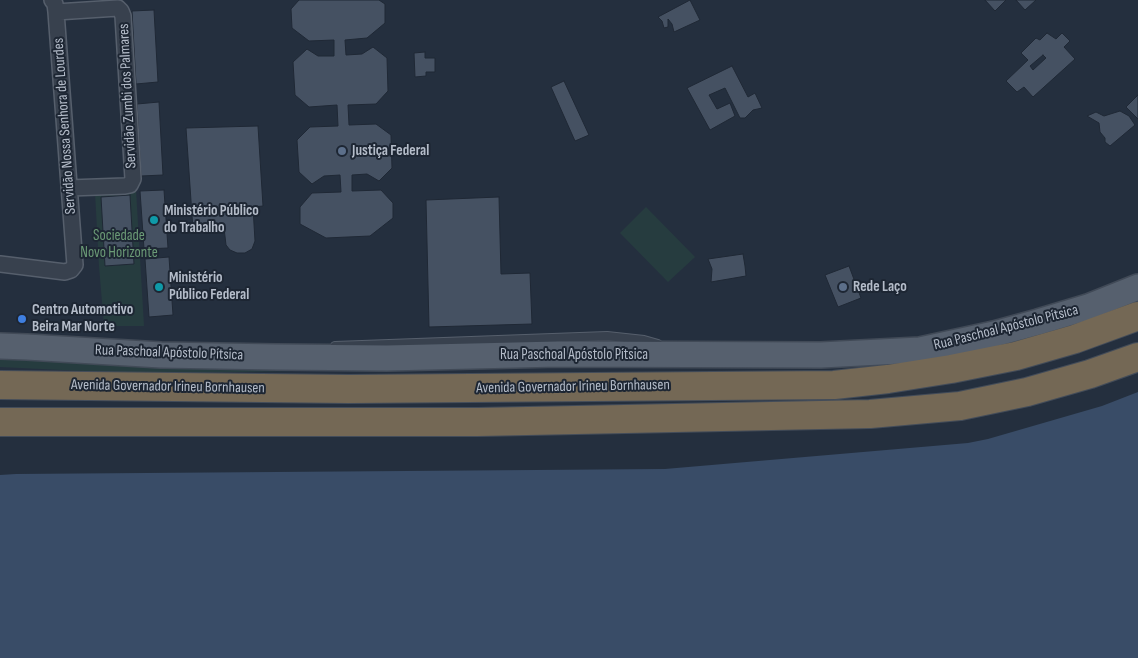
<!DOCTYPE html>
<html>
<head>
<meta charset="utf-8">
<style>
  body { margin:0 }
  canvas { display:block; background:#242f3e }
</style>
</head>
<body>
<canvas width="1138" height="658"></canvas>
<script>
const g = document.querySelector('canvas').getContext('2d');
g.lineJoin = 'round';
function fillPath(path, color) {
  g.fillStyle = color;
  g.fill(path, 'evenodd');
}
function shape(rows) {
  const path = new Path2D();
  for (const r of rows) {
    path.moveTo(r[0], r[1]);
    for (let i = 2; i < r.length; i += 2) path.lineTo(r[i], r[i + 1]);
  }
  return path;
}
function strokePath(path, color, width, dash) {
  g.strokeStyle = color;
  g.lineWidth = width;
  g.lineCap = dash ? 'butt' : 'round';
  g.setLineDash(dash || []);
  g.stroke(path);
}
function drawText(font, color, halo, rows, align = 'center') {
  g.font = font + ' "Sofia Sans Condensed",sans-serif';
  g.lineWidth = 4;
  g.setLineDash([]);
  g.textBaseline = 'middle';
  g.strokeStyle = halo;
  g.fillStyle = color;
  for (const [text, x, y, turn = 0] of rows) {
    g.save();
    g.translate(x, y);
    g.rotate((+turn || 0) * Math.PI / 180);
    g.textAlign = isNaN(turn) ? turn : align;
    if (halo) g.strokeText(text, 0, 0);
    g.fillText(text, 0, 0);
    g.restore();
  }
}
fillPath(shape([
  [136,190,144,326,104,326,99,266,95,192],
  [646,207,695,257,668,282,620,233],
  [0,356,150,366,294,371,132,374,82,371,0,367]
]), '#263c3f');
fillPath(shape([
  [1138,392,1138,658,0,658,0,475,16,474,665,469,968,443,988,439,1102,406]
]), '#394c67');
const building = shape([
  [299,0,379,0,385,4,385,23,367,38,345,40,346,55,362,54,373,47,387,58,388,91,376,104,348,105,349,125,376,124,391,135,392,168,379,181,367,174,352,175,352,191,381,190,393,203,393,218,370,236,326,238,300,224,300,207,312,193,341,192,340,175,324,176,312,184,299,172,297,140,310,127,338,126,337,105,309,107,295,95,293,62,307,49,318,56,334,56,334,40,309,41,292,28,291,9,299,0],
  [690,0,700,20,674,32,672,24,668,19,668,27,664,28,662,21,658,17,690,0],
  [985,0,1006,0,995,11,985,0],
  [1016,0,1036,0,1025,10,1016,0],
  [154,10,158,82,136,84,132,11,154,10],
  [1047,33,1056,39,1062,33,1070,41,1064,47,1075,59,1033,97,1024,87,1017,92,1006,81,1028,60,1021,53,1036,38,1040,40,1047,33],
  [1043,55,1046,58,1033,70,1030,66,1043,55],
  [425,52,425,58,435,58,435,72,426,72,426,76,415,77,414,53,425,52],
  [732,66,748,97,755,93,762,108,753,110,745,118,740,118,725,88,709,95,717,109,730,103,735,116,710,130,687,88,732,66],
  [564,81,589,135,575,141,551,87,564,81],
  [1138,95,1138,119,1126,107,1138,95],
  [159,102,163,175,141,176,137,104,159,102],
  [1120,111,1129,116,1135,125,1110,146,1105,142,1105,138,1100,132,1099,123,1087,116,1096,112,1104,116,1120,111],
  [258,126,263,206,253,207,255,241,252,249,245,253,237,253,230,250,226,245,224,228,193,230,186,128,258,126],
  [164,190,168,248,144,249,140,191,164,190],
  [130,195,134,264,105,266,101,197,130,195],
  [499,197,501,274,530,273,532,324,429,327,426,200,499,197],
  [743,254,745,266,746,276,711,282,712,269,708,259,743,254],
  [169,257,173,315,149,317,145,259,169,257],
  [849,266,861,298,838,307,825,275,849,266]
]);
fillPath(building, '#455162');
strokePath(building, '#1f2835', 1);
const lane = shape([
  [335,346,607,336,644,340,658,344]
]);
const street = shape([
  [56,12,118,8,121,11,123,16,133,179,130,185,125,186,69,188],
  [0,264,65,272,71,270,75,265,56,12,55,4,52,0]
]);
const primary = shape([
  [0,346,27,347,161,355,276,357,387,358,558,354,821,355,920,350,994,334,1038,322,1088,307,1138,287]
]);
const highway = shape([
  [0,385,349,389,834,385,888,379,951,369,1016,356,1075,339,1138,316],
  [0,422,478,422,870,414,960,406,1027,392,1090,374,1138,357]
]);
strokePath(lane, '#565f6c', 10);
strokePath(street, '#565f6c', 18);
strokePath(primary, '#414a57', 28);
strokePath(highway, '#434c59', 30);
strokePath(lane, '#38414e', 8);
strokePath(street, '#38414e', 15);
strokePath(primary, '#56606e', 25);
strokePath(highway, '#746855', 28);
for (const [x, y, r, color] of [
  [342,151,5,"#5c6f8a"],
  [154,220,5,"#0f9aa8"],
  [159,287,5,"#0f9aa8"],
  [843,287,5,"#5c6f8a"],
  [22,319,5,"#3f7fe0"]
]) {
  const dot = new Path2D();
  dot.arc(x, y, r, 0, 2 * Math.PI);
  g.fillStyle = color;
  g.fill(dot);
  strokePath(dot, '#1d2633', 2);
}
drawText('15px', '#b4bcc9', '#1d2633', [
  ["Servidão Zumbi dos Palmares",128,96,-93],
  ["Servidão Nossa Senhora de Lourdes",65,126,-94],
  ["Rua Paschoal Apóstolo Pítsica",1006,328,-14],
  ["Rua Paschoal Apóstolo Pítsica",169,353,2],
  ["Rua Paschoal Apóstolo Pítsica",574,355],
  ["Avenida Governador Irineu Bornhausen",168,387,1],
  ["Avenida Governador Irineu Bornhausen",573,387,-1]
]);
drawText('bold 15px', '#b4bcc9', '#1d2633', [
  ["Justiça Federal",352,151],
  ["Ministério Público",164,211],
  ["do Trabalho",164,228],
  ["Ministério",169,278],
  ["Público Federal",169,295],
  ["Rede Laço",853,287],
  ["Centro Automotivo",32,310],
  ["Beira Mar Norte",32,327]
], 'left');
drawText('15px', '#6b9a76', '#1d2633', [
  ["Sociedade",119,236],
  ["Novo Horizonte",119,253]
]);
</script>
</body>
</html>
